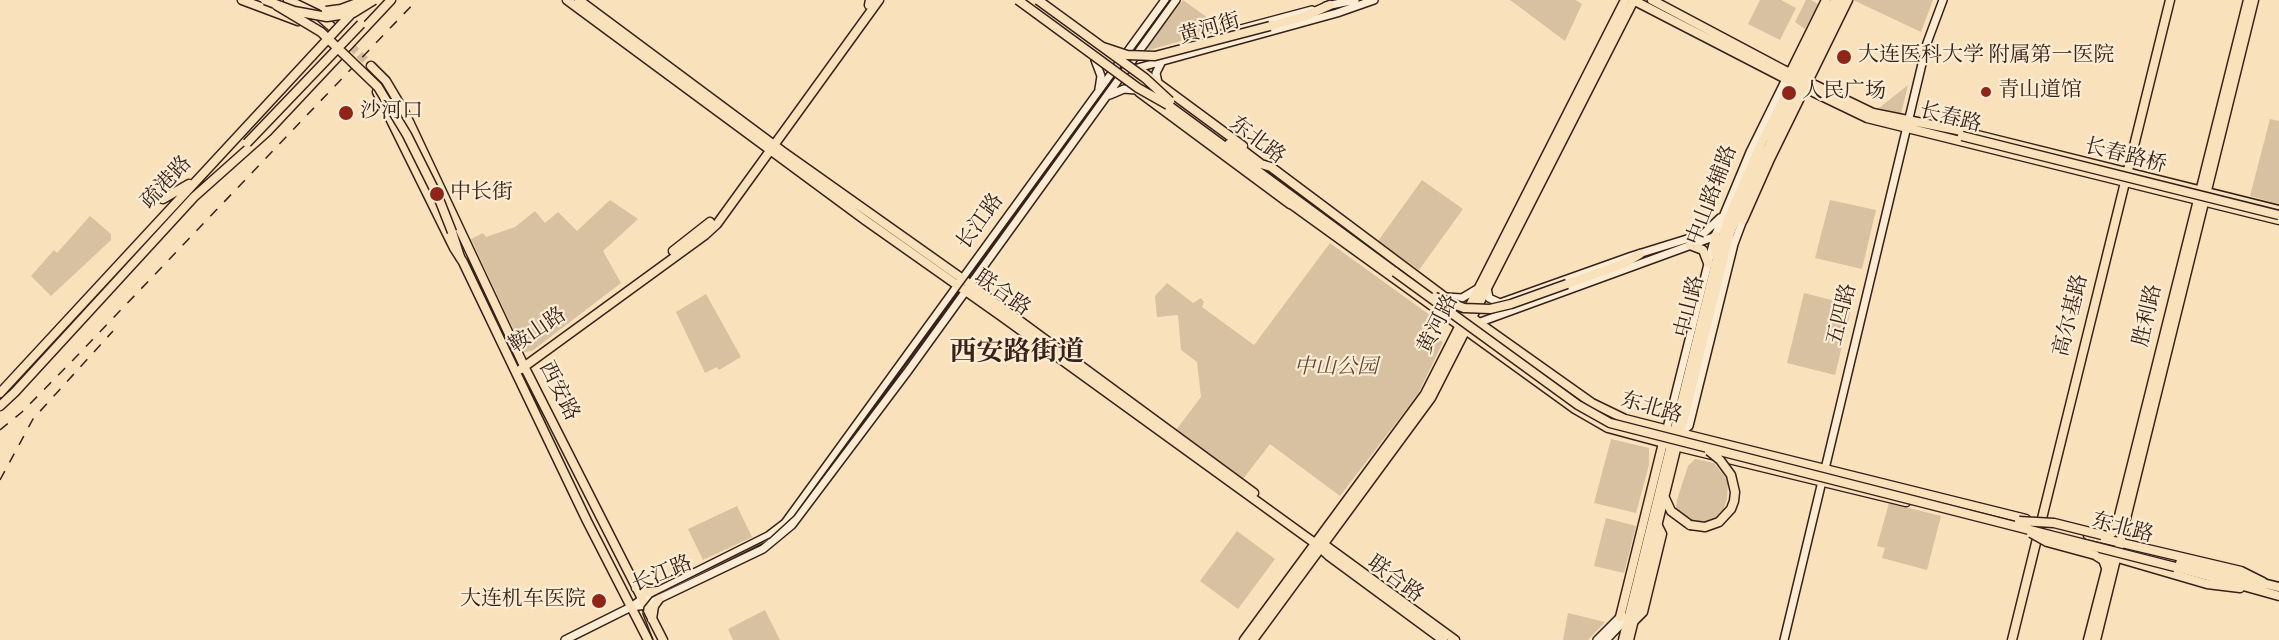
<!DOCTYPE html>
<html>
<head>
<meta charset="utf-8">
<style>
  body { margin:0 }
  canvas { display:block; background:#f9e1bc }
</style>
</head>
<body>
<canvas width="2279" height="640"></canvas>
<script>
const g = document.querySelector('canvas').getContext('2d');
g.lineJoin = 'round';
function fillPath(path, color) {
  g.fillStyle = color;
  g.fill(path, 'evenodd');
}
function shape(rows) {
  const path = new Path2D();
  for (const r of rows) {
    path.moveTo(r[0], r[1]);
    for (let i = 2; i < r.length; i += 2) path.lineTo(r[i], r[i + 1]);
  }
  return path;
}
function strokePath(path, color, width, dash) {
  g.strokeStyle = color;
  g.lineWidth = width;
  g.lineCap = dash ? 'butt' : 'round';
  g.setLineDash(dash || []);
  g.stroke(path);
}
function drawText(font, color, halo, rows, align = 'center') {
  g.font = font + ' "Sorts Mill Goudy","Noto Serif SC",serif';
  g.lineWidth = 4.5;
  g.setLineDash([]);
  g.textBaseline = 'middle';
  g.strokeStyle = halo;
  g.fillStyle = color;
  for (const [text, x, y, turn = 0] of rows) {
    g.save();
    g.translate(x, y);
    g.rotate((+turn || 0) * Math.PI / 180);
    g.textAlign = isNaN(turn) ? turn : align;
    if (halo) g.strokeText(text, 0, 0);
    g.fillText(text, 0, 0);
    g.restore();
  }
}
fillPath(shape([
  [1183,0,1223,29,1149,50,1147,48],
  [1510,0,1576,0,1582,4,1565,41],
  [1760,0,1781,0,1796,8,1780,40,1748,24],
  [1806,0,1811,0,1818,4,1805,29,1795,22],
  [1853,0,1933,0,1921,32],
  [1908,85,1901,114,1879,108],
  [2270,119,2279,121,2279,204,2250,196],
  [1422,180,1463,209,1419,270,1378,241],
  [610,200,638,219,603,251,621,283,532,351,524,352,471,239,483,233,486,237,515,227,535,211,545,223,558,212,577,231],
  [1830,200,1876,210,1862,269,1815,258],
  [90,216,111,234,111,240,51,296,31,276,54,250,57,253],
  [1330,243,1434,318,1429,329,1431,334,1443,342,1418,394,1340,496,1270,444,1243,479,1176,430,1201,397,1197,362,1181,350,1178,315,1157,317,1155,296,1167,283,1193,303,1201,298,1204,302,1202,307,1254,345],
  [1804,293,1852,305,1835,375,1787,363],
  [706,294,741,357,719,370,717,367,705,373,676,312],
  [1611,439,1649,448,1649,465,1636,513,1594,503],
  [1695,459,1714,463,1728,481,1727,499,1724,508,1717,517,1708,521,1694,521,1683,515,1676,508,1677,500,1688,466],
  [1889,503,1941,516,1927,570,1882,558,1885,548,1877,546],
  [737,506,752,537,703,560,688,529],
  [1606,518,1636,526,1624,573,1594,566],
  [1237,531,1275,559,1238,609,1200,581],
  [765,610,780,640,733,640,728,629],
  [1568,613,1605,622,1588,640,1563,640]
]), '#d8c1a0');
strokePath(shape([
  [334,29,371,66]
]), '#d2bb9c', 8, [8, 4]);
const secondary = shape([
  [1326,6,1355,0],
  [1207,38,1312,10],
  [1095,60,1101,76,1099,89],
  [1134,69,1337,13,1374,0],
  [1158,83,1156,73,1162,61],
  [1110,95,1124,89,1136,90],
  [1487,288,1489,298,1500,303,1632,256,1703,234,1720,218],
  [1446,297,1462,298,1477,289],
  [1475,324,1716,236],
  [1666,432,1715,236,1750,152,1788,75],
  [1680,433,1689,426,1734,244,1743,220],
  [631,607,646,605,763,549,792,525,908,371,1176,0],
  [565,640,631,607,642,599,768,536,785,523,1165,0],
  [1597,640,1622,615],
  [1606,640,1628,617],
  [1784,640,1927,43,1943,0]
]);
const primary = shape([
  [242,0,298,21],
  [288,0,317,14,334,29],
  [567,0,865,220,1001,316,1316,544,1329,556,1443,640],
  [579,0,782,151,967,282,1254,493],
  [1633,0,1786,79,1867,118,2279,220],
  [1652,0,1784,70,1873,113,1957,130,2279,210],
  [1835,0,1761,144,1728,219,1720,246,1671,445,1906,502],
  [1842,0,1764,156,1730,233,1680,433,2026,519],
  [371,66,386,81,405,113,525,368,663,640],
  [1140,70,1243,146],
  [1790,73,1826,0],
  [377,92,454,248,463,262,587,521,648,640],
  [1139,92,1290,204],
  [1743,220,1770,159,1848,0],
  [1715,236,1715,253],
  [1690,245,1703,250,1708,263],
  [673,251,710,222],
  [521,369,705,235,717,224,879,0],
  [2117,524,2248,0],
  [2088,535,2241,571,2263,582],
  [1318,540,1455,640],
  [2087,549,2207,584,2240,588],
  [636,588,647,592,658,591],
  [1620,617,1663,443],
  [652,619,654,606,659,599],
  [1634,621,1643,612,1662,534,1657,524],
  [1244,640,1425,394,1625,0],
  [1253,640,1431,398,1634,0],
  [2012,640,2170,0],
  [2088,640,2111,551],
  [2096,640,2254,0]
]);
const trunk = shape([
  [869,5,870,0],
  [1270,26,1303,17,1330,5],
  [1168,105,1395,272],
  [1229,144,1236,145,1261,164,1271,167,1482,325,1592,403,1625,419,1680,433,1629,640],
  [1284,191,1291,204,1575,409,1608,428,1671,445,1623,640],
  [163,199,189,184],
  [452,232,460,257],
  [1567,284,1623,264,1640,254],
  [0,393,312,56],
  [0,406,15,392,194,197,267,132,391,0],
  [1665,498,1671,511,1690,525],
  [2102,535,2107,536,2112,533,2119,519],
  [2095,555,2103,560,2107,570],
  [2180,563,2279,587],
  [2175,567,2279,596]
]);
strokePath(secondary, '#36221a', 10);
strokePath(primary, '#36221a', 11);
strokePath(trunk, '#36221a', 11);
strokePath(secondary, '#fbecd3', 7);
strokePath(primary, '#f9e1bc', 8);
strokePath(trunk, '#f9e1bc', 8);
strokePath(shape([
  [653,640,643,614,644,607,652,597,770,538,794,516,1170,0]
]), '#36221a', 1.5);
strokePath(shape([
  [0,430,22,412,74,359,417,0],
  [0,480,33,419,113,331]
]), '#36221a', 1.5, [10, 10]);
const primaryBridge = shape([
  [1962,136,2279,215]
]);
const trunkBridge = shape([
  [265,0,294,11,327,17,353,13,374,0],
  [1018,0,1138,88,1168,105],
  [1038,0,1145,78,1170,101],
  [276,5,321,32,378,87,407,135,439,199,452,232],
  [326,11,341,9,365,0],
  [1103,47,1127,55,1155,56,1270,26],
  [312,56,352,13],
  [247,143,361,24],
  [1395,272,1578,405,1610,423,2175,567],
  [1435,297,1464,308,1490,309,1511,304,1567,284],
  [2019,521,2054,523,2102,535],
  [1690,525,1705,527,1719,522,1731,509,1734,501,1735,492,1731,475,1720,460,1709,451],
  [2031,533,2047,542,2095,555]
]);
strokePath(primaryBridge, '#36221a', 11, []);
strokePath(trunkBridge, '#36221a', 11, []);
strokePath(primaryBridge, '#f9e1bc', 8);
strokePath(trunkBridge, '#f9e1bc', 8);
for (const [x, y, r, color] of [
  [1844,57,8,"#8f2418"],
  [1986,92,6,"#8f2418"],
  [1789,93,8,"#8f2418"],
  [346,113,8,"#8f2418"],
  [437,194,8,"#8f2418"],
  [599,601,8,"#8f2418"]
]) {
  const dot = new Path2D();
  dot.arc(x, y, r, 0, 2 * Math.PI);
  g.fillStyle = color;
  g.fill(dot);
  strokePath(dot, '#fbecd3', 2);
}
drawText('21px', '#36221a', '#fbecd3', [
  ["黄河街",1210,31,-16],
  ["长春路",1950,120,14],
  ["东北路",1256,142,37],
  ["长春路桥",2125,158,14],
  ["疏港路",168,184,-47],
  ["中山路辅路",1714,196,-69],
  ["长江路",982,223,-54],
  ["联合路",1001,295,35],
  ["中山路",1692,307,-76],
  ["五四路",1844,315,-76],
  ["高尔基路",2073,316,-76],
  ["胜利路",2150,316,-77],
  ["黄河路",1440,325,-63],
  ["鞍山路",539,332,-34],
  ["西安路",557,392,63],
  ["东北路",1651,410,16],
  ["东北路",2122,530,15],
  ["长江路",663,576,-22],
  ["联合路",1394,581,36]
]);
drawText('21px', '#36221a', '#fbecd3', [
  ["大连医科大学 附属第一医院",1858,57],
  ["青山道馆",1998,92],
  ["人民广场",1802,93],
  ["沙河口",360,113],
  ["中长街",450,194],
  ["大连机车医院",586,601,"right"]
], 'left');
drawText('italic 21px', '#5e4a3c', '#fbecd3', [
  ["中山公园",1336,369]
]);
drawText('bold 27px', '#36221a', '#fbecd3', [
  ["西安路街道",1017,355]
]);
</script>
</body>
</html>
